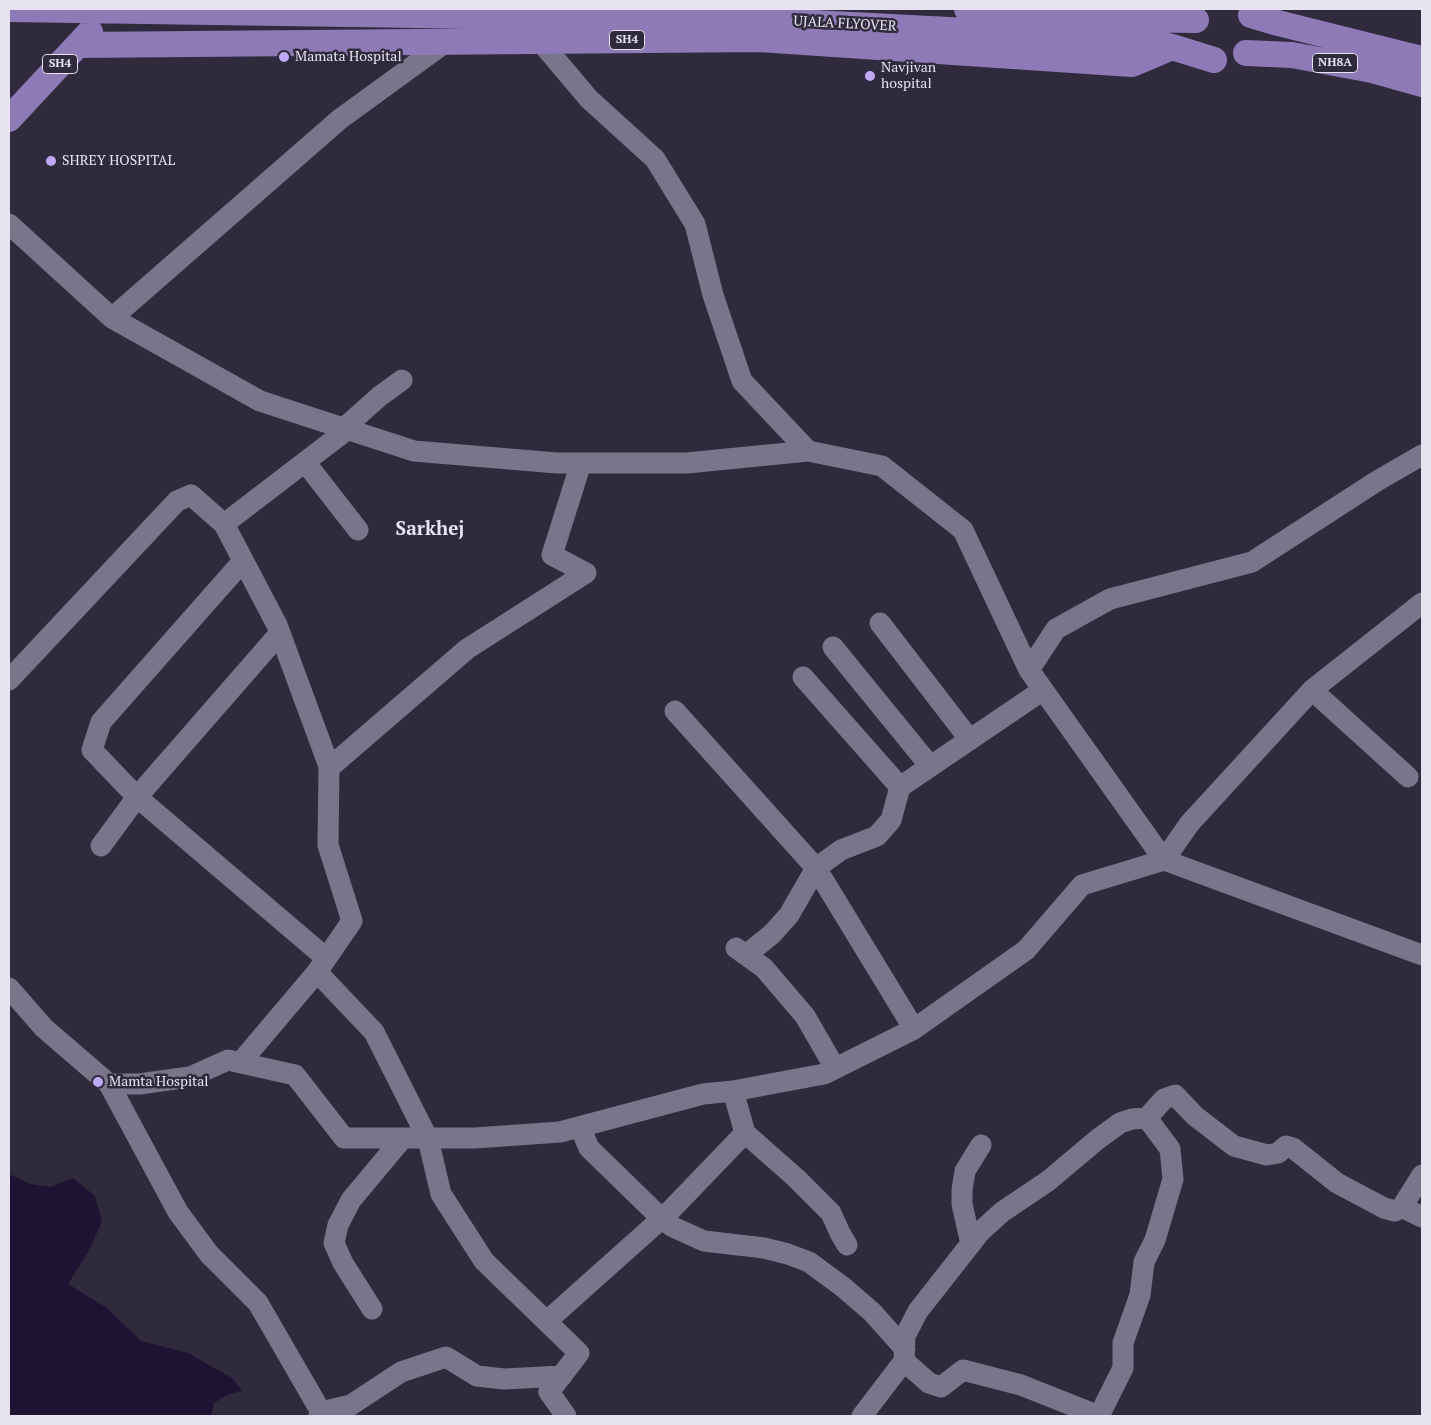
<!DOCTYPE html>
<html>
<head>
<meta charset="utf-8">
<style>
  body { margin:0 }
  #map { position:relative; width:1431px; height:1425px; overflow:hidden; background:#2f2a3c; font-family:"PT Serif",serif }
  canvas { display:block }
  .frame { position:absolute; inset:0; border:10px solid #e7e3f0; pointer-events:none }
</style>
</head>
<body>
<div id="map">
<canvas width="1431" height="1425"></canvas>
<div class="frame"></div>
</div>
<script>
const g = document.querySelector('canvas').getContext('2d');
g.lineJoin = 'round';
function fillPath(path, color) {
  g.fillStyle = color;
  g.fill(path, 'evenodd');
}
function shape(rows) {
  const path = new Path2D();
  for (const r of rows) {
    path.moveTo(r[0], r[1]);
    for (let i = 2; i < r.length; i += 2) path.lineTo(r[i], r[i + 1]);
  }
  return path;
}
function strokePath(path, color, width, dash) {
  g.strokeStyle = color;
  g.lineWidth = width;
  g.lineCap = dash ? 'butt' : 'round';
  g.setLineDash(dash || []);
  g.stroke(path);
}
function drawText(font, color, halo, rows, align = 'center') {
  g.font = font + ' "PT Serif",serif';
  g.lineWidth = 5;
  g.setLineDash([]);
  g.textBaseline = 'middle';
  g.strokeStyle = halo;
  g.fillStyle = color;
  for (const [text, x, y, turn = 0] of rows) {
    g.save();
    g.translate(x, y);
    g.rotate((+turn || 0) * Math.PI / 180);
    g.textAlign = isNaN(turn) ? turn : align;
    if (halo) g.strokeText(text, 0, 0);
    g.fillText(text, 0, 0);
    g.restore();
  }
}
fillPath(shape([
  [9,1174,30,1184,51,1187,73,1178,95,1196,102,1222,87,1254,68,1284,107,1308,141,1341,188,1353,232,1378,242,1391,227,1395,214,1403,211,1416,9,1416]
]), '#1e1333');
strokePath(shape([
  [540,41,589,99,655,159,695,224,713,295,742,381,808,451],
  [9,224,112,318,260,401,414,451,557,463,687,463,808,451,882,466,963,530,1029,670,1164,860,1422,955],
  [112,318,340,119,446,42],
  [344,428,380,396,402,380],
  [348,429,224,524,277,625,329,766,328,845,352,921,317,972,374,1032,428,1139,441,1194,484,1261,579,1353,549,1392,566,1416],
  [305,462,358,530],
  [880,623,970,740],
  [280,633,137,797,326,958],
  [833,647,930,766],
  [1029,670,1056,629,1110,599,1252,562,1377,481,1422,455],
  [803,677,900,787,1043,690],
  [9,680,177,501,191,495,224,524],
  [1312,690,1408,777],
  [675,711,816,868,914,1029],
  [329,768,467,649,586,573,552,555,581,463],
  [101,846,137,797,92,750,101,722,243,561],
  [736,948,764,968,805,1016,835,1068],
  [746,955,772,934,789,915,816,868,841,850,877,836,891,820,900,787],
  [9,988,44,1028,109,1084,178,1212,209,1254,258,1303,321,1412,319,1416],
  [240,1063,317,972],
  [109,1084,139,1084,190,1077,228,1060,295,1075,344,1138,475,1138,560,1132,703,1094,733,1091,824,1074,914,1029,1026,950,1082,885,1164,860,1190,823,1312,690,1422,603],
  [733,1091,745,1133,796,1178,831,1213,840,1233,847,1245],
  [580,1127,589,1148,662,1219,673,1227,704,1241,764,1248,788,1254,809,1262,843,1287,872,1312,905,1349],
  [1402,1207,1422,1217],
  [971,1244,962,1204,962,1190,965,1171,981,1145],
  [372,1309,343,1263,334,1243,338,1225,351,1200,402,1139],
  [547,1321,669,1212,745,1133],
  [904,1361,929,1383,941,1387,963,1370,1021,1385,1099,1416],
  [321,1412,351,1405,401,1372,446,1357,477,1376,504,1379,562,1376],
  [862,1416,904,1361,905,1336,918,1311,980,1232,1002,1212,1048,1181,1098,1139,1120,1123,1132,1119,1147,1118,1164,1099,1175,1095,1195,1116,1234,1146,1267,1155,1278,1153,1286,1146,1293,1148,1337,1183,1384,1208,1395,1211,1402,1207,1422,1175],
  [1099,1416,1123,1368,1123,1343,1140,1295,1144,1262,1155,1240,1173,1179,1170,1149,1147,1118]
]), '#7b758b', 21);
strokePath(shape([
  [9,9,756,20,1142,40,1172,47,1214,60],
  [967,9,1139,19,1196,20],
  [1251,15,1278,23,1422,59],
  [78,45,759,39,1132,64,1172,47],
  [1246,53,1292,55,1372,70,1422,84],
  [9,119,90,32]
]), '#8d7ab7', 26);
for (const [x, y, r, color] of [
  [284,57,6,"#bfa9f4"],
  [870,76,6,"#bfa9f4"],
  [51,161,6,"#bfa9f4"],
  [98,1082,6,"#bfa9f4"]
]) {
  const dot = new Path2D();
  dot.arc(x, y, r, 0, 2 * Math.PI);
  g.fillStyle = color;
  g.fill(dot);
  strokePath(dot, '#2f2a3c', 2);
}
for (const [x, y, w] of [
  [627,40,35],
  [1335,63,45],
  [60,64,35]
]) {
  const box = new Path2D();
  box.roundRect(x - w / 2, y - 9.5, w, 19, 4);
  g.fillStyle = '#2f2a3c';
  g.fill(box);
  strokePath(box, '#e7e3f0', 1);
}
drawText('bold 12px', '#e7e3f0', null, [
  ["SH4",627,40],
  ["NH8A",1335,63],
  ["SH4",60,64]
]);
drawText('14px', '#e7e3f0', '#2f2a3c', [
  ["UJALA FLYOVER",845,24,3]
]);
drawText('14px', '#e7e3f0', '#2f2a3c', [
  ["Mamata Hospital",295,57],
  ["Navjivan",881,68],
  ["hospital",881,84],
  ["SHREY HOSPITAL",62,161],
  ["Mamta Hospital",109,1082]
], 'left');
drawText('bold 19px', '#e7e3f0', '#2f2a3c', [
  ["Sarkhej",430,530]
]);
</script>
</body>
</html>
